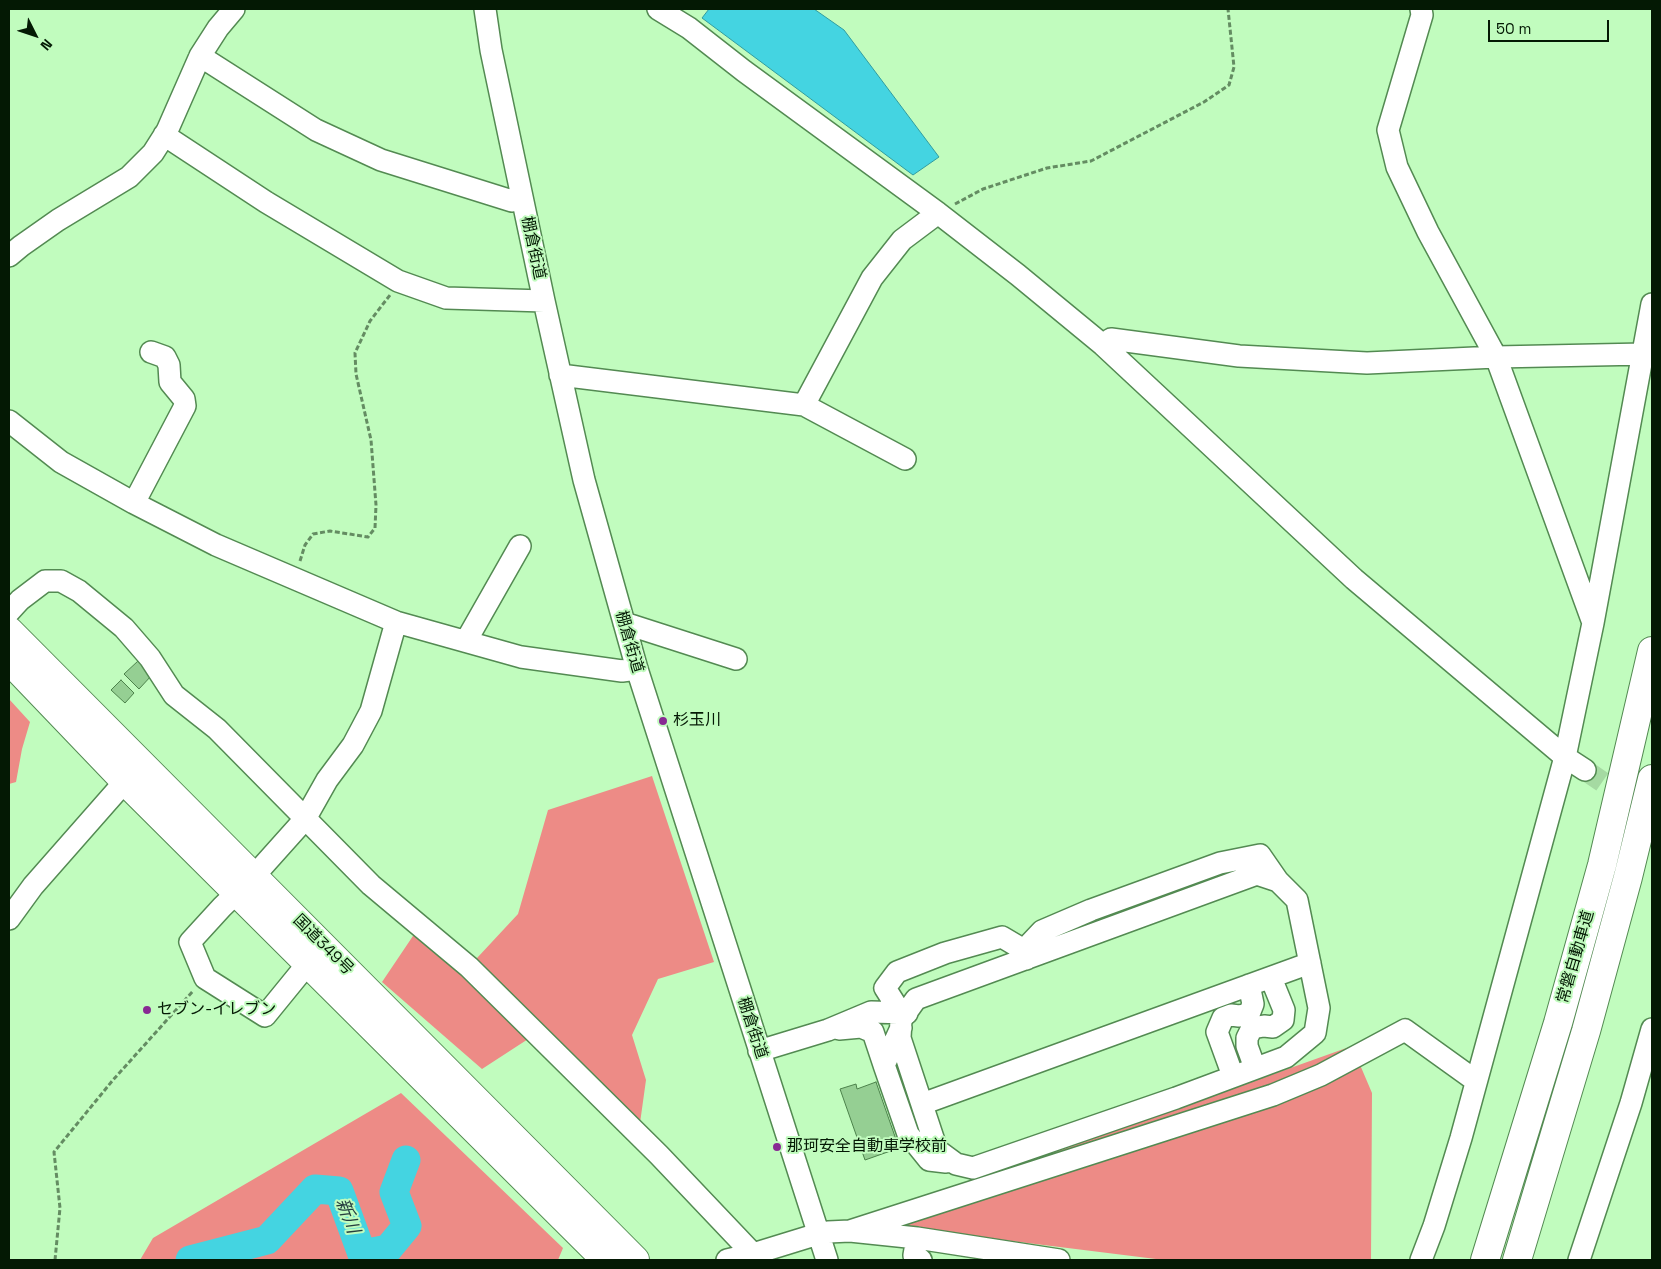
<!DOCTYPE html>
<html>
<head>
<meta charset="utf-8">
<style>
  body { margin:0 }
  #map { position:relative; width:1661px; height:1269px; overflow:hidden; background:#c1fcbe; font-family:"Space Grotesk",sans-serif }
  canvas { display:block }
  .frame { position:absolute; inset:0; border:10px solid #041904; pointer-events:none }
  .north { position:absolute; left:10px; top:10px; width:50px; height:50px; -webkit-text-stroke:4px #c1fcbe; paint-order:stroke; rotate:131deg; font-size:14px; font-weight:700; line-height:20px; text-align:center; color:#041904 }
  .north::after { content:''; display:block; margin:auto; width:18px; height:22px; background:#041904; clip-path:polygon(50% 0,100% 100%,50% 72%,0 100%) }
  .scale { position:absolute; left:1488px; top:20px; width:121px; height:22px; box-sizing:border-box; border:2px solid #041904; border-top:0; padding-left:6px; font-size:15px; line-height:18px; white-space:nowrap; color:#041904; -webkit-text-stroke:4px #c1fcbe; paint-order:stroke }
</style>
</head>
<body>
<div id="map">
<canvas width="1661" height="1269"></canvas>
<div class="frame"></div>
<div class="north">N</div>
<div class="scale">50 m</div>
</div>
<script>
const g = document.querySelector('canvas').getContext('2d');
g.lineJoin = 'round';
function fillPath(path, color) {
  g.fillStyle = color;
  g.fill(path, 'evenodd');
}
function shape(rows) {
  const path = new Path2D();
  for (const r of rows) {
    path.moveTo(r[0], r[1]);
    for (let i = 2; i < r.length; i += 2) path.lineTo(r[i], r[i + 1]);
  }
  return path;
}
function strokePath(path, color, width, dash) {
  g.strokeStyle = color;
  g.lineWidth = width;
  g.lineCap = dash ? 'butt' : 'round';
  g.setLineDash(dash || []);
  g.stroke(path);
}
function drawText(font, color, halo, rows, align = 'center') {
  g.font = font + ' "Space Grotesk","Noto Sans JP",sans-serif';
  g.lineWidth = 4;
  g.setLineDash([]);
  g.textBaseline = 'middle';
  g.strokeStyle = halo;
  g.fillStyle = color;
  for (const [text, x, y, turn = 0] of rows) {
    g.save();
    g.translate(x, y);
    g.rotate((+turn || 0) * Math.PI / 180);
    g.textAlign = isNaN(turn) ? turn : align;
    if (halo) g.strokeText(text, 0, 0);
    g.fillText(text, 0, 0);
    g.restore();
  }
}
fillPath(shape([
  [9,699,30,722,22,749,16,782,9,784],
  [652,776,714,962,658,979,632,1035,646,1080,640,1123,542,1030,482,1069,382,982,415,933,464,972,518,914,548,810],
  [1352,1046,1372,1093,1371,1260,1164,1260,891,1226,882,1214],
  [401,1093,563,1248,558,1260,140,1260,153,1238]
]), '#ed8b86');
const water = shape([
  [709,9,814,9,844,30,939,157,913,175,702,18,709,9]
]);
fillPath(water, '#44d4e1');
strokePath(water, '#319c9f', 1);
strokePath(shape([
  [190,1260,267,1240,315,1189,339,1191,362,1254,388,1249,407,1226,394,1192,406,1160]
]), '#44d4e1', 29);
const building = shape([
  [138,661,152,675,139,689,124,674,138,661],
  [121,680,134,693,125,703,111,690,121,680],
  [876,1082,899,1148,865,1160,840,1089,856,1084,857,1089,876,1082]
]);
fillPath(building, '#95cf93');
strokePath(building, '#4c824b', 1);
strokePath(shape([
  [1585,770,1652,816]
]), '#a5daa2', 21, [21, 11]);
const minor = shape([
  [485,9,491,50,544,301,584,480,637,669,827,1260],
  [658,9,689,28,744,71,938,213,1018,275,1103,345,1354,579,1565,757,1585,770],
  [1421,9,1422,15,1388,130,1397,167,1428,232,1496,357,1593,623],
  [200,56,316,130,381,160,512,201,522,197],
  [164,135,266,202,398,281,446,298,544,301],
  [9,256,21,246,58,220,129,177,153,153,167,131,200,56,218,28,234,9],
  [1103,345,1111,339,1239,356,1367,363,1496,357,1644,354],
  [560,375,804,405],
  [9,421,61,462,134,503,216,545,396,622,521,657,622,671,637,669],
  [905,459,804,405,872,278,902,240,938,213],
  [134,503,185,406,184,399,170,382,169,365,165,357,151,352],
  [9,612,20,600,45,581,61,581,79,591,124,628,150,658,174,695,217,729,371,885,469,967,659,1155,753,1254],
  [624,623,736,659],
  [466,641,520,546],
  [1257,874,1278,881,1297,900,1319,1008,1315,1033,1286,1057,1176,1098,973,1168,956,1164,937,1150,900,1038,901,1020,916,999,1257,874],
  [9,919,33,886,135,770],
  [1026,959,1024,950,1042,931,1091,910,1220,863,1260,855,1278,881],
  [309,962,265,1016,205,978,190,942,222,907,254,876,305,819,327,780,353,745,371,711,396,622],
  [907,1013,897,1007,885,988,897,972,945,953,1002,937,1024,950],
  [901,1028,884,1065,908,1134,929,1160,946,1162],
  [839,1029,861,1027,873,1032,884,1065],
  [759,1051,828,1030,871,1012,907,1013],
  [1255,1068,1247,1046,1247,1038,1252,1028,1264,1026,1273,1027,1283,1020,1284,1010,1271,978],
  [1233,1076,1217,1032,1223,1018,1231,1015,1239,1016,1249,1014,1253,1004,1249,985],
  [922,1104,1310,963],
  [850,1231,1273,1095,1321,1075,1405,1030,1476,1081],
  [917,1238,914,1255,921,1260],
  [727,1260,753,1254,818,1234,828,1232,850,1231,917,1238,1059,1260],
  [1421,1260,1434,1226,1461,1138,1565,757,1593,623,1652,304],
  [1579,1260,1631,1103,1652,1029]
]);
const highway = shape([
  [9,631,635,1260],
  [9,660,125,781,606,1260],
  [1485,1260,1558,1023,1602,865,1652,651],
  [1517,1260,1586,1031,1628,877,1652,779]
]);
strokePath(minor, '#538a52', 24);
strokePath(highway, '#538a52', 30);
strokePath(shape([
  [955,204,983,189,1047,168,1091,161,1204,102,1229,85,1234,67,1228,9],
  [300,561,305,545,313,534,330,531,368,537,375,528,376,505,371,440,356,374,355,353,370,321,390,295],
  [55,1260,60,1208,54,1152,113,1080,193,991]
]), '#648c62', 3, [5, 2.5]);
strokePath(minor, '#fff', 21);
strokePath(highway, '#fff', 28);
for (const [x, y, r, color] of [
  [663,721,5,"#882993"],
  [147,1010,5,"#882993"],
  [777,1147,5,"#882993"]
]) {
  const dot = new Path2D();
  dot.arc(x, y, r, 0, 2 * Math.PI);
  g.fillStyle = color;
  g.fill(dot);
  strokePath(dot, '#c1fcbe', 2);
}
drawText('16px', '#041904', '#c1fcbe', [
  ["棚倉街道",533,248,78],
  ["棚倉街道",629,642,74],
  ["国道349号",323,945,45],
  ["常磐自動車道",1576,957,-74],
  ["棚倉街道",752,1028,72]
]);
drawText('16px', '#041904', '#c1fcbe', [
  ["杉玉川",673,721],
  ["セブン-イレブン",157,1010],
  ["那珂安全自動車学校前",787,1147]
], 'left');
drawText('italic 18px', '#253d3f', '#c1fcbe', [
  ["新川",347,1216,69]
]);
</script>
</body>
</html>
